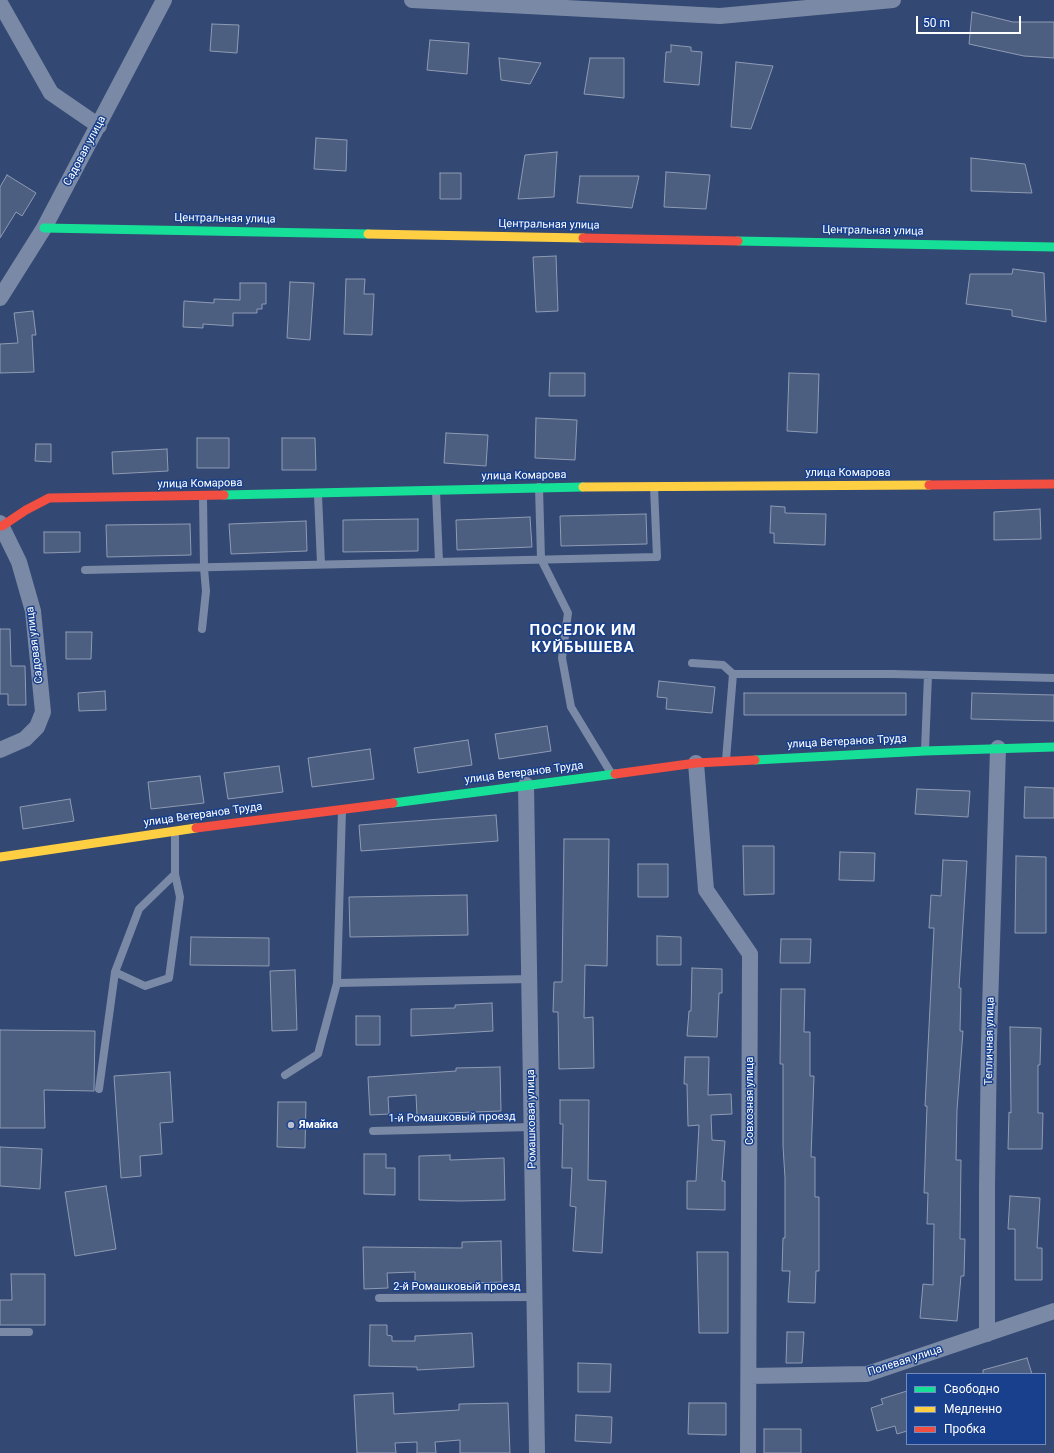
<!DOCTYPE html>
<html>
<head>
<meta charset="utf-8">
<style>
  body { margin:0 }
  #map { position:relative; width:1054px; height:1453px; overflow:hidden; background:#334872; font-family:Roboto,sans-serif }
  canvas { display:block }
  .legend { position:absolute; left:906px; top:1373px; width:140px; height:72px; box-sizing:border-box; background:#18408d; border:1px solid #748cbb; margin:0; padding:5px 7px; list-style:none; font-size:12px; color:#fff }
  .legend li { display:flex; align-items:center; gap:8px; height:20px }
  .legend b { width:20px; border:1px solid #748cbb }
  .scale { position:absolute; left:916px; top:16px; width:105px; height:18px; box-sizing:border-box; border:2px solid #fff; border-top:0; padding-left:5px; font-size:12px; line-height:14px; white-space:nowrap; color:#fff; -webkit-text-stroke:3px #18408d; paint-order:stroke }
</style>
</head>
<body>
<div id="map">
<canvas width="1054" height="1453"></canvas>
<ul class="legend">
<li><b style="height:5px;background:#16e098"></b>Свободно</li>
<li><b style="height:5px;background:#ffcf43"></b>Медленно</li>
<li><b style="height:5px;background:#f24e42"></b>Пробка</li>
</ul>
<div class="scale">50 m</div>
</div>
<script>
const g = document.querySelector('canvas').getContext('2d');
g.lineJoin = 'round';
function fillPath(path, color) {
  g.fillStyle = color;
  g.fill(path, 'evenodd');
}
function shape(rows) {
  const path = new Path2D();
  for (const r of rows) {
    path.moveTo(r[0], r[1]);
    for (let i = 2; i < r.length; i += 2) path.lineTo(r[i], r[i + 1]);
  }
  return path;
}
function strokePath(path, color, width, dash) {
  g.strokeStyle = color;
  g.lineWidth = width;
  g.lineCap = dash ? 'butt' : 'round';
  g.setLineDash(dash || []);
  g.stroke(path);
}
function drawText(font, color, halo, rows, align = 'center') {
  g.font = font + ' Roboto,sans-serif';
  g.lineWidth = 3;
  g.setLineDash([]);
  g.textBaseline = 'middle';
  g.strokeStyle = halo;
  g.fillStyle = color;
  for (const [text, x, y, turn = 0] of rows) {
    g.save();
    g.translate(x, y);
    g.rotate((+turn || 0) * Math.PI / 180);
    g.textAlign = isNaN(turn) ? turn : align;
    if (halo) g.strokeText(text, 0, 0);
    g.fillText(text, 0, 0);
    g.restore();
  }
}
const building = shape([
  [972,12,1013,22,1054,22,1054,58,1024,56,969,44,972,12],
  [212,24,239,25,237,53,210,51,212,24],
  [430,40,469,43,467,74,427,70,430,40],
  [671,45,691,47,691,51,702,52,699,85,664,82,666,52,671,52,671,45],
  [499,58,541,63,530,84,501,80,499,58],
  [590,58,624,58,624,98,584,94,590,58],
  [736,62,773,66,751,129,731,127,736,62],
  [316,138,347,140,346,171,314,169,316,138],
  [557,152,554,197,518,199,525,155,557,152],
  [971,158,1025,164,1032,193,971,191,971,158],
  [666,172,710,175,706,209,664,207,666,172],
  [440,173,461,173,461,199,440,199,440,173],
  [7,175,36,193,22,216,16,212,0,238,0,187,7,175],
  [580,176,639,176,632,208,577,203,580,176],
  [556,256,558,311,536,312,533,257,556,256],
  [1013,269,1044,273,1046,322,1012,316,1012,310,966,304,970,274,1012,274,1013,269],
  [346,279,365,279,364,294,374,294,372,335,344,334,346,279],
  [290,282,314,283,310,340,287,338,290,282],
  [240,283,266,283,266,304,262,304,262,309,257,309,257,313,233,313,233,326,203,324,203,328,183,327,184,301,214,303,214,299,240,300,240,283],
  [33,311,36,335,32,335,34,372,0,373,0,344,18,343,14,313,33,311],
  [550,373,585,373,585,396,549,396,550,373],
  [789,373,819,374,817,433,787,431,789,373],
  [536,418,577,420,575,460,535,458,536,418],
  [446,433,488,435,486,466,444,463,446,433],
  [197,438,229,438,229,468,197,468,197,438],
  [282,438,315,438,316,470,282,470,282,438],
  [36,444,51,444,51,462,35,461,36,444],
  [167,449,168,471,113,474,112,452,167,449],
  [771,506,785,507,785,513,826,514,825,545,774,543,774,533,770,533,771,506],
  [1040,509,1041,539,994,540,994,512,1040,509],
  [646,514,647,544,561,546,560,516,646,514],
  [530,517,532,547,457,550,456,520,530,517],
  [418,519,418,551,343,552,343,520,418,519],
  [306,521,307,551,231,554,229,524,306,521],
  [190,524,191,555,107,557,106,525,190,524],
  [44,532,80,532,80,552,44,553,44,532],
  [0,629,10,629,11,666,25,666,26,705,8,705,8,694,0,694,0,629],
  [66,632,92,632,91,659,66,659,66,632],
  [659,681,715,687,712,713,666,709,667,698,657,697,659,681],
  [105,691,106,710,79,711,78,693,105,691],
  [744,693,906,693,906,715,744,715,744,693],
  [972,693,1054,695,1054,721,971,719,972,693],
  [547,726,551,751,499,759,495,734,547,726],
  [468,740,472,765,418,773,414,748,468,740],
  [370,749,374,779,312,787,308,758,370,749],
  [279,766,283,792,228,799,224,773,279,766],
  [200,776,204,803,151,809,148,782,200,776],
  [1025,787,1054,788,1054,818,1024,818,1025,787],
  [917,789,970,791,968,817,915,814,917,789],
  [70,799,74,821,23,829,20,807,70,799],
  [496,815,498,841,361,851,359,825,496,815],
  [564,839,609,839,607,966,585,965,584,1018,593,1017,594,1068,559,1069,558,1012,553,1012,554,982,562,982,564,839],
  [743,846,774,846,774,894,744,895,743,846],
  [840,852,875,853,874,881,839,880,840,852],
  [1016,856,1046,857,1046,933,1015,933,1016,856],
  [943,860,967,861,959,988,961,988,960,1031,963,1031,957,1110,956,1160,961,1160,960,1239,965,1239,964,1276,961,1276,957,1321,920,1318,923,1284,933,1285,934,1224,927,1224,928,1193,924,1193,927,1106,925,1106,934,928,929,928,931,895,941,896,943,860],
  [638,864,668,864,668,897,638,897,638,864],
  [467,895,468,935,350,937,349,897,467,895],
  [657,936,681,937,681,965,657,965,657,936],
  [191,937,269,938,269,966,190,965,191,937],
  [781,939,811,939,810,963,780,963,781,939],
  [692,968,722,969,722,993,719,993,717,1037,687,1036,689,1011,691,1011,692,968],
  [295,970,297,1030,272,1031,270,971,295,970],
  [781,989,805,989,804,1032,810,1032,810,1076,814,1076,811,1157,815,1157,815,1197,819,1197,819,1271,816,1271,815,1303,788,1302,790,1271,782,1271,783,1238,785,1238,785,1178,783,1146,783,1064,780,1064,781,989],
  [492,1003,493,1031,411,1036,411,1009,455,1008,455,1005,492,1003],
  [356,1016,380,1016,380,1045,356,1045,356,1016],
  [1010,1027,1041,1028,1040,1065,1038,1065,1038,1113,1043,1113,1042,1149,1008,1149,1009,1112,1011,1113,1010,1027],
  [0,1030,95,1031,94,1091,44,1090,45,1128,0,1128,0,1030],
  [685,1057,709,1057,708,1095,731,1094,732,1114,711,1115,712,1140,725,1141,722,1181,725,1181,725,1210,687,1209,687,1181,696,1181,699,1125,688,1126,687,1084,684,1084,685,1057],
  [500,1067,501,1111,448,1113,448,1115,417,1116,416,1095,388,1097,389,1114,370,1115,368,1077,456,1071,456,1068,500,1067],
  [170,1072,173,1122,160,1123,162,1154,140,1156,141,1176,121,1178,114,1076,170,1072],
  [560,1100,589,1100,588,1180,606,1181,602,1253,573,1251,576,1207,570,1206,572,1168,562,1168,563,1124,560,1124,560,1100],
  [278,1102,306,1102,305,1148,277,1147,278,1102],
  [0,1147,42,1149,40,1189,0,1186,0,1147],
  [364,1154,386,1154,386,1168,395,1168,395,1195,364,1194,364,1154],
  [450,1155,450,1160,504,1158,505,1200,460,1201,419,1200,419,1156,450,1155],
  [106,1186,116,1249,75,1256,65,1192,106,1186],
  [1010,1196,1040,1198,1037,1248,1042,1248,1042,1280,1015,1280,1015,1229,1008,1229,1010,1196],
  [501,1241,502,1282,447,1284,447,1288,415,1288,415,1272,387,1273,388,1288,364,1289,363,1247,462,1248,462,1242,501,1241],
  [697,1252,728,1252,728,1333,699,1333,697,1252],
  [11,1274,45,1274,45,1325,0,1325,0,1300,12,1300,11,1274],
  [370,1325,387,1325,387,1335,392,1336,392,1341,415,1341,415,1336,472,1333,474,1367,417,1370,417,1367,369,1366,370,1325],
  [787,1332,804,1332,802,1363,786,1363,787,1332],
  [1027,1358,1032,1374,983,1374,983,1370,1027,1358],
  [578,1363,611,1364,610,1392,578,1392,578,1363],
  [907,1391,907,1431,897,1434,895,1426,877,1431,871,1408,883,1404,881,1399,907,1391],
  [393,1393,394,1414,459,1410,459,1404,508,1403,510,1453,460,1453,460,1440,435,1442,436,1453,417,1453,417,1442,395,1443,396,1453,357,1453,354,1395,393,1393],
  [689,1403,726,1403,726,1435,688,1434,689,1403],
  [576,1415,612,1417,611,1443,575,1441,576,1415],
  [764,1429,801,1429,801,1453,764,1453,764,1429]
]);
fillPath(building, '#4d5f80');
strokePath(building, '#8e9bb4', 1);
strokePath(shape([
  [539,487,541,559,568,613,562,658,571,707,611,773],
  [436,491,439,562],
  [318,495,321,564],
  [85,570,657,557,654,487],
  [202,629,206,591,204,568,203,497],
  [692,663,723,665,733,674],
  [925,750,928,675],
  [726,760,733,674,893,674,1054,678],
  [115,972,145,986,169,978,180,897,175,874],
  [337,983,530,979],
  [285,1075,318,1054,337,983,342,810],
  [99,1089,115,972,139,909,175,874,175,832],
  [373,1131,532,1127],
  [379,1298,535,1297],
  [0,1332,29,1332]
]), '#7a89a6', 8);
strokePath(shape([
  [412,0,720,16,893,0],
  [0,3,51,93,99,126],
  [0,298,44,228,164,0],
  [0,523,19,562,33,611,43,712,37,727,25,739,0,750],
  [696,763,706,890,750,954,748,1453],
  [526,785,537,1453],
  [987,1334,987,1188,989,1041,998,748],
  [749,1376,867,1374,1054,1311]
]), '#7a89a6', 16);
strokePath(shape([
  [44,228,368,234],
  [738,241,1054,247],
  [224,495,583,487],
  [755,760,925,751,1054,747],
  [393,803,615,774]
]), '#16e098', 9);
strokePath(shape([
  [368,234,583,238],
  [583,487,929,485],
  [0,857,196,828]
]), '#ffcf43', 9);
strokePath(shape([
  [583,238,738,241],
  [929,485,1054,484],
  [2,526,26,510,49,498,224,495],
  [615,774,696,763,755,760],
  [196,828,393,803]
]), '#f24e42', 9);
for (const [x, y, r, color] of [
  [291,1125,4,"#b8bfce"]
]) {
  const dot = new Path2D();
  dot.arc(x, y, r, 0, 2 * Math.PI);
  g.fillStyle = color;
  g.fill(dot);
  strokePath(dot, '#18408d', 1.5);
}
drawText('11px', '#fff', '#18408d', [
  ["Садовая улица",85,151,-62],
  ["Центральная улица",225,219,1],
  ["Центральная улица",549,225,1],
  ["Центральная улица",873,231,1],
  ["улица Комарова",848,473],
  ["улица Комарова",524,476,-1],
  ["улица Комарова",200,484,-1],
  ["Садовая улица",35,645,-97],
  ["улица Ветеранов Труда",847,742,-3],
  ["улица Ветеранов Труда",524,773,-7],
  ["улица Ветеранов Труда",203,815,-8],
  ["Тепличная улица",990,1041,-89],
  ["Совхозная улица",750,1101,-90],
  ["1-й Ромашковый проезд",452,1118,-1],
  ["Ромашковая улица",532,1119,-91],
  ["2-й Ромашковый проезд",457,1287],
  ["Полевая улица",905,1361,-18]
]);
drawText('bold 11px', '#fff', '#18408d', [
  ["Ямайка",299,1125]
], 'left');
g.letterSpacing = '1px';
drawText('bold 15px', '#fff', '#18408d', [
  ["ПОСЕЛОК ИМ",583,631],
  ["КУЙБЫШЕВА",583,648]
]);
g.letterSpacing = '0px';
</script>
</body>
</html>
